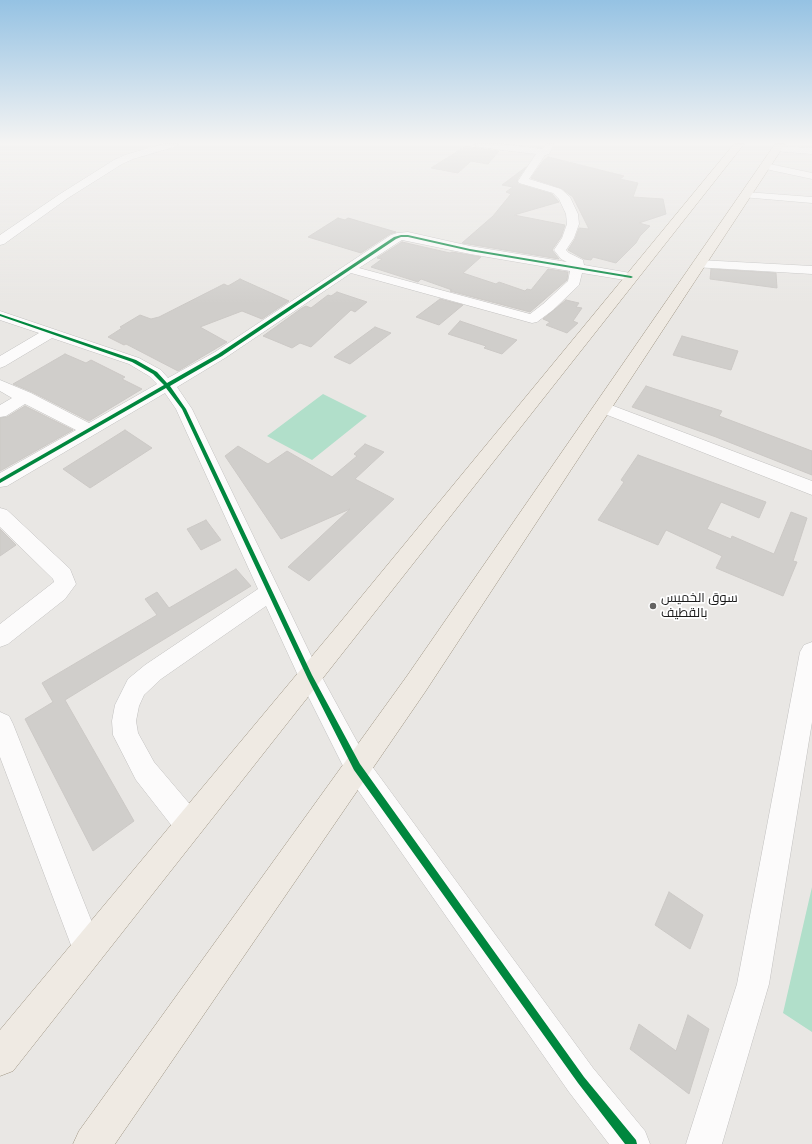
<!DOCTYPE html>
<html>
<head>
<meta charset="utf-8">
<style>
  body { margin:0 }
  canvas { display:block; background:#e9e7e4 }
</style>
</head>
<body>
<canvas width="812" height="1144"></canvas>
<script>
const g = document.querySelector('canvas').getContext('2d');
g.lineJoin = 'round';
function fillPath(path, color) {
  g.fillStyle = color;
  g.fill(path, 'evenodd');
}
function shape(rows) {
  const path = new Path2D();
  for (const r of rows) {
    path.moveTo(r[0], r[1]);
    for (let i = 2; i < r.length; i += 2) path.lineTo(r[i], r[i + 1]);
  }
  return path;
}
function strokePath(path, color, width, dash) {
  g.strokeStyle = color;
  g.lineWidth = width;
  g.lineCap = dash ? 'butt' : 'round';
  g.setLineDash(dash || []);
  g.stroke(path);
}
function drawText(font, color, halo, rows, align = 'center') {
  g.font = font + ' "DM Sans",Cairo,sans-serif';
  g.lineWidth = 3.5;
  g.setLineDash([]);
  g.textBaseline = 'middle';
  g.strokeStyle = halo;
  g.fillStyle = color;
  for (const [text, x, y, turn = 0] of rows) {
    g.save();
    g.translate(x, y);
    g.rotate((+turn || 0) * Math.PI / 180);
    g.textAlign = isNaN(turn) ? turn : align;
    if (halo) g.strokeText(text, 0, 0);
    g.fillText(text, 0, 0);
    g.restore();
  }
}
fillPath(shape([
  [323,394,367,416,312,460,267,436],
  [812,887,812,1032,783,1013]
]), '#b1dfca');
const building = shape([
  [466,146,499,151,488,164,471,161,458,173,431,168,466,146],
  [548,157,624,176,620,179,638,183,633,197,663,199,666,214,639,223,650,226,640,236,636,243,616,263,593,257,591,260,584,259,568,250,575,239,579,228,589,229,573,197,561,188,531,178,543,161,548,157],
  [526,167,517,180,518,184,552,194,559,202,514,215,565,225,561,237,552,250,559,259,462,243,493,216,511,194,506,192,513,187,502,185,526,167],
  [338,218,345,220,348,218,396,232,390,234,361,253,308,237,338,218],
  [402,242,450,253,452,252,481,257,463,273,496,284,499,282,525,291,527,289,531,290,548,269,568,272,567,280,530,312,450,291,452,290,421,279,418,282,371,267,382,259,377,258,402,242],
  [711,269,776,273,777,288,710,279,711,269],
  [240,279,289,301,262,319,242,311,200,327,227,342,178,371,126,344,124,345,108,337,122,328,120,327,140,315,151,319,159,317,224,284,228,286,240,279],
  [337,292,367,302,355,312,351,310,311,347,300,343,292,348,263,336,302,308,306,306,311,308,328,295,331,296,337,292],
  [440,299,463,305,439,325,416,317,440,299],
  [566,300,579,303,576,307,582,308,573,321,578,323,567,333,546,325,550,322,543,319,566,300],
  [460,321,517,340,502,354,484,348,486,346,448,334,460,321],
  [375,327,391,333,350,364,334,357,375,327],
  [682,336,738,351,731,370,673,355,682,336],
  [65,354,86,363,91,360,125,377,122,379,142,389,89,421,32,392,13,384,65,354],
  [646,386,722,411,719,416,812,451,812,475,716,437,632,407,646,386],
  [25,406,73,430,0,471,0,418,7,417,25,406],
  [125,430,152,448,90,488,63,469,125,430],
  [365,444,384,452,355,479,394,499,309,581,288,567,350,509,281,539,225,456,238,446,268,464,287,451,332,477,357,456,354,454,365,444],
  [638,455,766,502,759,518,721,502,707,529,731,539,732,536,774,554,791,512,807,518,793,561,797,562,783,596,716,568,722,556,666,530,658,545,598,520,624,482,621,480,638,455],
  [206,520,221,540,201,550,187,529,206,520],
  [0,529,16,545,0,556,0,529],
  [236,569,251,586,65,700,134,821,93,851,25,719,53,702,42,683,157,615,145,599,157,592,169,608,236,569],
  [669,892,703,915,690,949,655,925,669,892],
  [688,1015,709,1029,689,1094,630,1049,639,1024,676,1051,688,1015]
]);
fillPath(building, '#d0cecb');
strokePath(building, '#ccc9c6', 1);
const minor = shape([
  [163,144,179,144,177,146,133,159,122,164,68,198,4,244,0,245,0,235,60,194,114,160,125,155,163,144],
  [474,144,504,144,542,149,546,144,554,144,549,154,545,155,529,179,561,189,570,197,578,214,579,224,574,238,566,250,569,253,583,260,584,265,636,274,638,277,636,280,631,281,582,273,579,285,553,310,537,322,532,323,351,273,225,358,177,387,192,409,318,670,366,758,593,1068,645,1131,650,1144,609,1144,569,1092,348,776,302,684,266,606,161,679,144,695,139,706,136,721,138,733,154,762,199,815,203,825,199,835,189,839,179,835,136,780,113,735,112,721,115,705,128,679,145,665,258,589,176,409,165,393,7,486,0,487,0,473,76,430,25,404,6,416,0,417,0,405,12,398,0,391,0,380,31,393,89,423,157,384,149,376,129,364,52,338,5,366,0,368,0,356,39,333,0,320,0,311,139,358,161,370,168,378,215,352,391,235,397,233,408,232,470,246,567,262,561,259,554,250,562,238,567,224,566,214,559,199,553,193,519,183,518,181,536,154,479,147,474,144],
  [402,240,470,254,570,271,568,281,543,304,530,314,359,268,402,240],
  [777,146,812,148,812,154,774,151,772,149,774,147,777,146],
  [765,163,812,173,812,179,761,168,760,166,761,164,765,163],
  [746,192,812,197,812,203,742,197,740,195,746,192],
  [699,260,812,266,812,274,694,267,693,264,694,261,699,260],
  [603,402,812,481,812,495,597,411,595,407,597,403,603,402],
  [0,508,7,510,70,569,76,584,65,599,8,644,0,647,0,624,54,582,53,579,0,527,0,508],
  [812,642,812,722,769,984,722,1144,686,1144,737,984,800,652,804,645,812,642],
  [0,712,9,716,13,724,103,950,99,961,88,965,77,961,0,757,0,712]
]);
const major = shape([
  [734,144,744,144,13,1071,0,1076,0,1030,338,625,734,144],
  [775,144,785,144,425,692,115,1144,73,1144,79,1131,407,676,775,144]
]);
strokePath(minor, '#c2c1c0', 1);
strokePath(major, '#9e9483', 1);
fillPath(minor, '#fcfbfb');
fillPath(major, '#efeae3');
fillPath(shape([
  [401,235,408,235,470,249,631,276,633,277,631,278,470,251,408,237,401,237,396,239,222,356,170,386,186,409,312,675,360,764,584,1077,636,1140,637,1144,625,1144,578,1083,354,770,308,679,182,409,166,388,0,483,0,479,164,385,153,374,132,362,0,316,0,314,136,360,157,372,167,383,218,354,394,237,401,235]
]), '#00873e');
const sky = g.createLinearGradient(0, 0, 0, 304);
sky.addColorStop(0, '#95c2e3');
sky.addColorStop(0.47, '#f5f4f3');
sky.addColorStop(1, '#f5f4f300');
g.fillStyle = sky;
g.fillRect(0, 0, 812, 304);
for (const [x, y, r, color] of [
  [653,606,4,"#636261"]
]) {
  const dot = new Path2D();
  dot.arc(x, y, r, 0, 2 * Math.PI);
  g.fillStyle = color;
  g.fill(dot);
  strokePath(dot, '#fff', 1.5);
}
drawText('13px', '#1b1b1b', '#fff', [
  ["سوق الخميس",661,599],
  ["بالقطيف",661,614]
], 'left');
</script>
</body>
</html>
